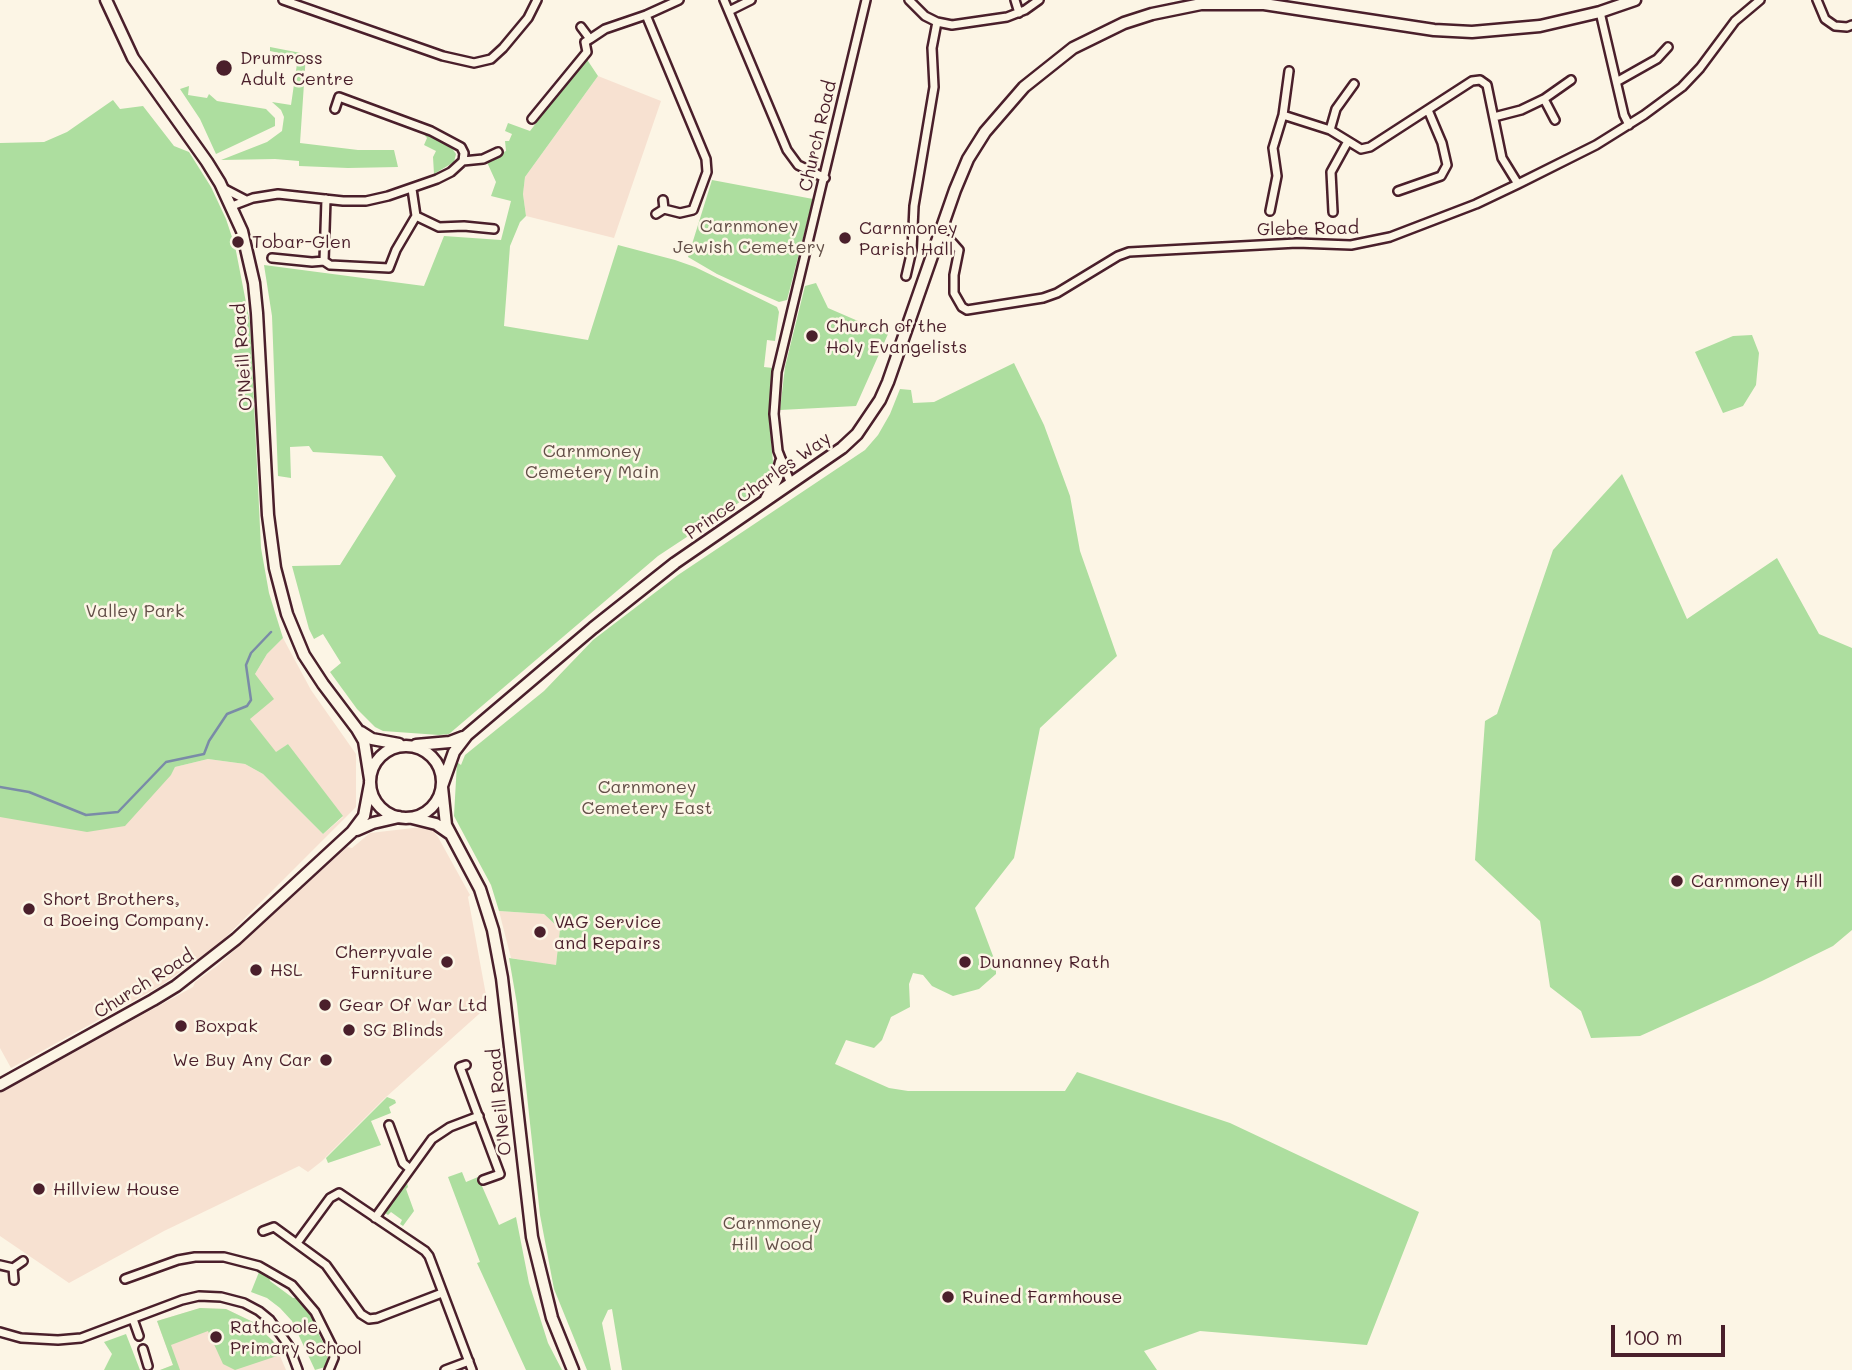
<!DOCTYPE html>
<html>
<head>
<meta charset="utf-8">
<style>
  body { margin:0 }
  #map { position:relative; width:1852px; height:1370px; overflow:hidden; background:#fcf5e5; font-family:Mali,sans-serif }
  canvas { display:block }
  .scale { position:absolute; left:1611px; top:1325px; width:114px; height:32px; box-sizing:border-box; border:4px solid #4a1f2b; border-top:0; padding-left:9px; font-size:21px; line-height:24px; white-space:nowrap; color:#4a1f2b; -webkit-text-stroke:5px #fcf5e5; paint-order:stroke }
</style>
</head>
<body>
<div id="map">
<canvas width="1852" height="1370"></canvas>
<div class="scale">100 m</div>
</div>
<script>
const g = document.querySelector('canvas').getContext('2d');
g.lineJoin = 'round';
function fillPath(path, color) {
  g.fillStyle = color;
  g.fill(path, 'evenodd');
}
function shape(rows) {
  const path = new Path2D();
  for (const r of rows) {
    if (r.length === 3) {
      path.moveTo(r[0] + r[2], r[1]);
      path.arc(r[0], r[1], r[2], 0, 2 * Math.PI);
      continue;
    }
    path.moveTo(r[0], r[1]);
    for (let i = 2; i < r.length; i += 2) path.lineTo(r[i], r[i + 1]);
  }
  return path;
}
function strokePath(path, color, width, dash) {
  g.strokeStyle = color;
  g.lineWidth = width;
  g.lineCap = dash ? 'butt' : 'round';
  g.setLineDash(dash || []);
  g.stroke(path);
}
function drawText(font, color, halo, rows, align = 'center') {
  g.font = font + ' Mali,sans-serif';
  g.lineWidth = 5;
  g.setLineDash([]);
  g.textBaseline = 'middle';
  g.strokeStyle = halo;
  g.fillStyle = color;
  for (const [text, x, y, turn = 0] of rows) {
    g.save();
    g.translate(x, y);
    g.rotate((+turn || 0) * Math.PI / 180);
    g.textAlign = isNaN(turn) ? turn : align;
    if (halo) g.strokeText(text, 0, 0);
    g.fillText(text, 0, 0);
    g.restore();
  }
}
fillPath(shape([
  [598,76,661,101,614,238,526,216,523,194,525,177],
  [283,638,311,690,356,754,356,807,219,944,162,985,11,1068,0,1048,0,817,171,775,175,767,208,759,245,764,263,774,323,834,343,817,288,744,276,753,250,719,255,674,267,654],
  [422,827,433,831,438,837,470,895,468,897,488,1006,385,1098,322,1161,308,1172,299,1166,164,1231,69,1283,0,1236,0,1093,193,987,195,982,217,966,347,847,352,848,370,833],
  [499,911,544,914,560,929,556,966,511,958],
  [200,1308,226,1309,253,1322,274,1342,286,1370,160,1370,173,1365,157,1321]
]), '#f7e1d1');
fillPath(shape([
  [270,47,306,54,300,143,358,150,394,150,398,167,348,168,299,166,299,161,275,159,221,160,267,142,282,131,284,117,281,110,272,102,291,105,298,57,270,51],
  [586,58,598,76,525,177,523,194,526,216,520,222,510,246,504,326,588,340,618,245,675,260,695,267,777,307,779,312,775,341,767,340,764,367,773,368,769,416,773,463,770,482,658,556,449,734,439,735,383,731,375,727,357,709,330,672,341,663,323,634,314,639,309,629,292,566,340,565,396,476,382,456,313,452,309,446,290,447,291,478,278,476,272,316,264,265,424,286,444,236,501,240,511,201,491,196,496,182,486,160,506,151,505,141,509,141,512,134,505,131,508,123,530,131],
  [189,86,188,95,207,98,209,94,217,101,266,109,275,118,275,126,216,154,200,119,180,89],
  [113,100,120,109,143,106,174,146,189,152,211,187,226,219,235,246,250,323,261,548,269,593,283,638,267,654,255,674,274,699,250,719,276,752,288,744,343,816,323,834,263,774,245,764,208,759,175,767,171,775,125,826,87,832,0,817,0,143,44,142,67,132],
  [422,132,449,144,456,154,454,162,434,174,433,157,436,151,424,145,427,138],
  [712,180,813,199,787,300,779,302,754,291,717,274,688,257],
  [816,283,828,308,888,334,856,406,780,410,785,367,805,286],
  [1752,335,1759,353,1756,385,1743,406,1723,413,1695,352,1733,336],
  [1014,363,1044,425,1070,496,1080,551,1117,656,1040,728,1014,858,975,908,996,964,996,974,979,989,953,996,932,986,923,975,913,973,909,984,910,1007,891,1017,882,1040,874,1048,846,1040,835,1064,889,1088,908,1091,1065,1091,1077,1072,1230,1123,1419,1212,1367,1345,1200,1331,1144,1351,1157,1370,622,1370,612,1309,608,1310,602,1323,611,1370,587,1370,554,1289,540,1215,517,1004,509,958,556,965,560,929,544,914,499,911,491,885,454,816,457,762,461,765,465,755,544,691,593,640,678,575,865,450,878,435,890,414,900,389,911,390,913,403,934,402],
  [1622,474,1687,619,1777,558,1819,634,1852,648,1852,930,1833,946,1762,981,1640,1036,1591,1038,1581,1011,1550,987,1540,921,1475,860,1485,721,1497,714,1553,550],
  [387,1097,395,1100,396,1103,389,1107,391,1113,371,1121,381,1145,328,1163,326,1158],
  [462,1172,466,1182,478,1177,499,1225,516,1217,529,1283,548,1343,562,1370,526,1370,477,1263,480,1262,448,1177],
  [407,1183,408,1187,406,1189,414,1211,403,1226,400,1224,402,1220,391,1212,388,1215,385,1213],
  [259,1272,269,1277,270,1281,293,1298,296,1298,305,1307,315,1322,314,1325,325,1346,328,1361,325,1367,315,1370,292,1321,280,1308,267,1298,251,1292],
  [200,1308,226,1309,253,1322,274,1342,280,1355,235,1370,223,1364,208,1331,171,1345,180,1370,160,1370,173,1365,157,1321],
  [126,1334,140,1370,104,1370,112,1354,104,1342]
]), '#adde9f');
strokePath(shape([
  [0,787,29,792,86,815,118,812,166,762,204,754,209,741,227,714,247,706,251,700,246,665,251,653,271,632]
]), '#7a8ba7', 2.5);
const street = shape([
  [283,0,443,56,474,63,491,59,503,48,528,18,537,0],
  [724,0,787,150,798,165,825,178],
  [1015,0,1019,13],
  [1817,0,1825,19,1835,26,1847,27,1852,25],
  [729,11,751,0],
  [1600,12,1624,115,1629,125],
  [646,15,706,159,707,172,693,210,680,213,664,209],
  [937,22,952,25,1007,17,1025,10,1039,0],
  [581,27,590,39],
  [1618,81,1657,59,1668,47],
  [1544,99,1555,120],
  [1283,115,1330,130,1361,149,1370,147,1472,81,1480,80,1487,85,1502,158,1518,184],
  [1494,117,1521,110,1544,99,1571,80],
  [532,119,587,52,585,42,590,39,605,29,646,15,679,0],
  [1330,130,1336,109,1354,84],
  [463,161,483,159,498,152],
  [223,188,246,200],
  [1398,191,1441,176,1447,165,1442,143,1428,110],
  [326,199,324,261,330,265,389,268,396,250,416,216,412,189],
  [232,206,253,198,278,194,343,201,366,201,388,196,437,179,451,172,463,161,464,153,461,147,431,131,339,97,335,109],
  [1270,211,1277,176,1273,148,1283,115,1289,71],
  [1333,212,1331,172,1347,143],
  [656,214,664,209,663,200],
  [416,216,439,227,464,226,494,229],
  [938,236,951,241,959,250,954,275,954,293,962,307,967,310,1043,298,1057,293,1118,256,1129,252,1297,243,1351,245,1390,237,1476,204,1518,184,1596,145,1644,115,1682,87,1700,68,1735,21,1760,0],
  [272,258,312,262,324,261],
  [906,276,912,250,914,206,934,87,932,48,937,22,925,16,909,0],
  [791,484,778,451,774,414,777,372,866,0],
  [466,1065,460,1067,500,1174,483,1180],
  [389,1125,403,1163,409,1168],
  [375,1218,432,1139,450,1127,479,1116],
  [263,1231,274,1227,326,1265,361,1314,369,1319,377,1318,442,1293],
  [297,1243,330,1198,339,1193,425,1251,429,1256,472,1370],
  [0,1265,13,1268],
  [125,1279,178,1260,195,1257,224,1257,259,1266,292,1285,315,1312,332,1346,334,1358,329,1370],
  [14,1280,13,1268,23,1261],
  [133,1319,139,1336],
  [0,1332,21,1338,58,1340,81,1338,182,1300,199,1296,221,1297,244,1303,259,1311,270,1320,289,1346,298,1370],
  [143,1349,148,1366],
  [445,1370,469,1361]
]);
const secondary = shape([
  [106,0,133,58,207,162,220,183,242,231,254,283,257,313,268,515,275,568,287,614,304,655,323,684,357,729,364,741,370,779],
  [766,499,777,478,781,462],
  [361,732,372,739,399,744],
  [416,745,450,742,463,737],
  [406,782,36],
  [442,786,454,752,467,735,593,628,675,563,842,448,857,434,880,400,888,382,955,190,968,159,985,132,1024,87,1073,48,1124,23,1152,14,1201,4,1264,4,1434,30,1472,32,1540,26,1600,12,1635,0],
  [442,787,446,825,480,889,493,930,502,978,532,1237,552,1318,573,1370],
  [412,818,436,824,449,833],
  [357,830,373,823,399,817],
  [0,1085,153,1000,176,986,236,939,352,832,364,816,370,784]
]);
strokePath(street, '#4a1f2b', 12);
strokePath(secondary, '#4a1f2b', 15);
strokePath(street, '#fcf5e5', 7);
strokePath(secondary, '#fcf5e5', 10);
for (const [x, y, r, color] of [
  [224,68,9,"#4a1f2b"],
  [845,238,7,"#4a1f2b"],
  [238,242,7,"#4a1f2b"],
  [812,336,7,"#4a1f2b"],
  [1677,881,7,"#4a1f2b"],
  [29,909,7,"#4a1f2b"],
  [540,932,7,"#4a1f2b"],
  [447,962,7,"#4a1f2b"],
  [965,962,7,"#4a1f2b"],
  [256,970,7,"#4a1f2b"],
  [325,1005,7,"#4a1f2b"],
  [181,1026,7,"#4a1f2b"],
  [349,1030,7,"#4a1f2b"],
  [326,1060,7,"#4a1f2b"],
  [39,1189,7,"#4a1f2b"],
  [948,1297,7,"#4a1f2b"],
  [216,1337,7,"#4a1f2b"]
]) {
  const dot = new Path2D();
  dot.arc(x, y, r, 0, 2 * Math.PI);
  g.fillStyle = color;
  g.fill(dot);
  strokePath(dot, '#fcf5e5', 2.5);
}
drawText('18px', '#4a1f2b', '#fcf5e5', [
  ["Drumross",240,58],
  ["Adult Centre",240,79],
  ["Carnmoney",859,228],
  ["Parish Hall",859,249],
  ["Tobar-Glen",252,242],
  ["Church of the",826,326],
  ["Holy Evangelists",826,347],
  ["Carnmoney Hill",1691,881],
  ["Short Brothers,",43,899],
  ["a Boeing Company.",43,920],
  ["VAG Service",554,922],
  ["and Repairs",554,943],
  ["Cherryvale",433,952,"right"],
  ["Furniture",433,973,"right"],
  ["Dunanney Rath",979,962],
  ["HSL",270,970],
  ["Gear Of War Ltd",339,1005],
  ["Boxpak",195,1026],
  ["SG Blinds",363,1030],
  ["We Buy Any Car",312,1060,"right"],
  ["Hillview House",53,1189],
  ["Ruined Farmhouse",962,1297],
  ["Rathcoole",230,1327],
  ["Primary School",230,1348]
], 'left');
drawText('18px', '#4a1f2b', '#fcf5e5', [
  ["Church Road",818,136,-77],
  ["Glebe Road",1308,229,-1],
  ["O'Neill Road",243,357,-94],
  ["Prince Charles Way",758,486,-35],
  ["Church Road",144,984,-32],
  ["O'Neill Road",500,1102,-96]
]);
drawText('18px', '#634f48', '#fcf5e5', [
  ["Carnmoney",749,226],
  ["Jewish Cemetery",749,247],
  ["Carnmoney",592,451],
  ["Cemetery Main",592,472],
  ["Valley Park",135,611],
  ["Carnmoney",647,787],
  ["Cemetery East",647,808],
  ["Carnmoney",772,1223],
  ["Hill Wood",772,1244]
]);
</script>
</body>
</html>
